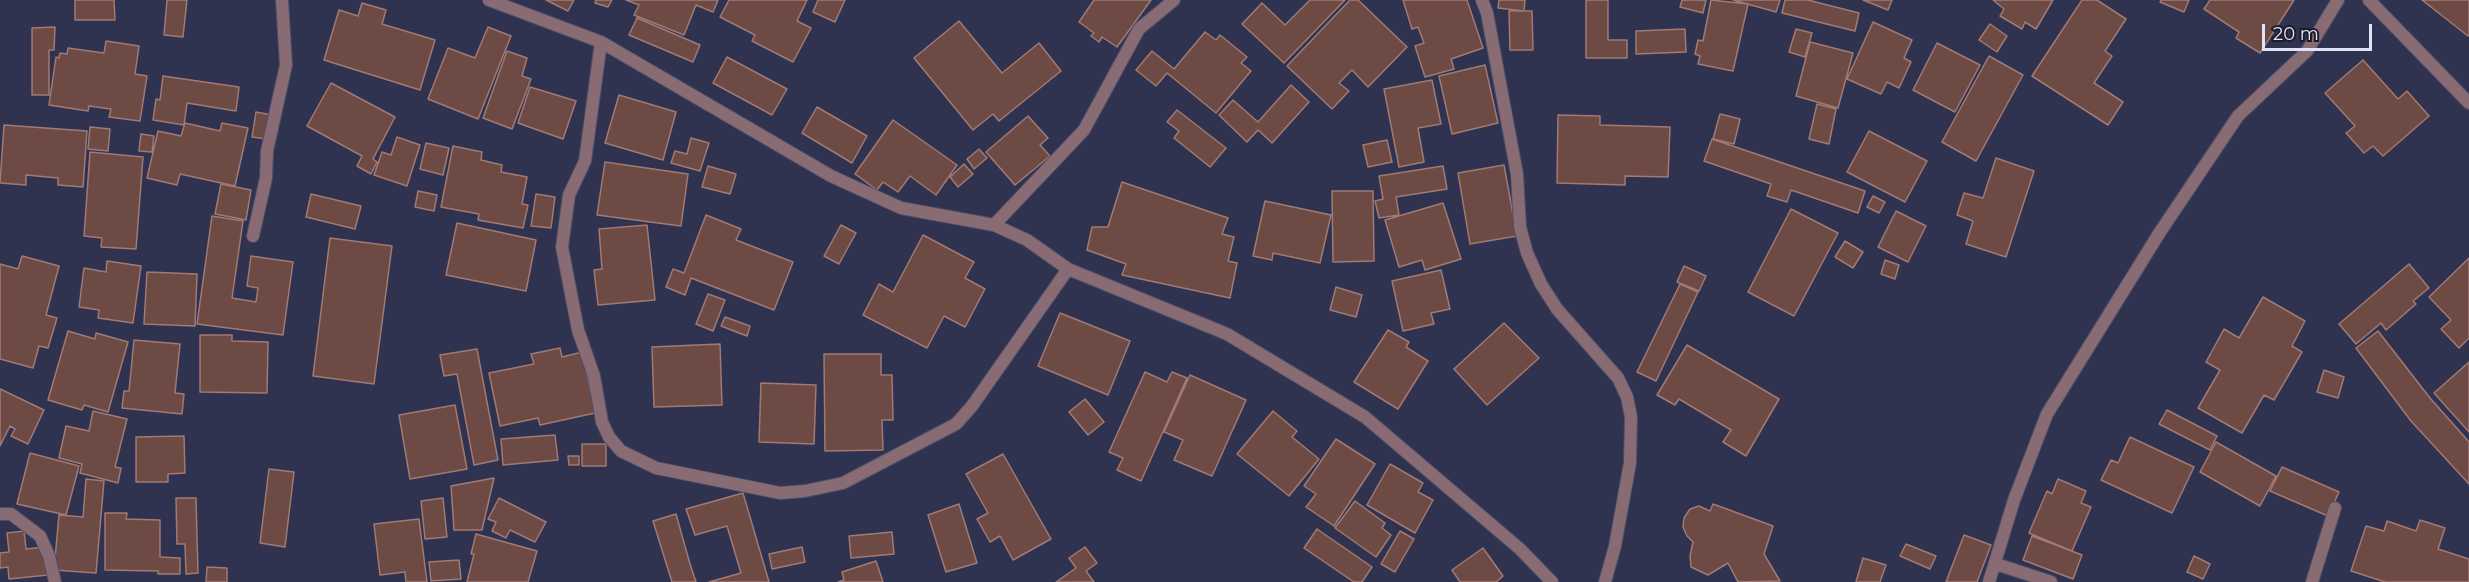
<!DOCTYPE html>
<html>
<head>
<meta charset="utf-8">
<style>
  body { margin:0 }
  #map { position:relative; width:2469px; height:582px; overflow:hidden; background:#2f334f; font-family:Montserrat,sans-serif }
  canvas { display:block }
  .scale { position:absolute; left:2262px; top:24px; width:110px; height:27px; box-sizing:border-box; border:3px solid #e0e3f5; border-top:0; padding-left:8px; font-size:18px; line-height:21px; white-space:nowrap; color:#e0e3f5; -webkit-text-stroke:4px #1a1c29; paint-order:stroke }
</style>
</head>
<body>
<div id="map">
<canvas width="2469" height="582"></canvas>
<div class="scale">20 m</div>
</div>
<script>
const g = document.querySelector('canvas').getContext('2d');
g.lineJoin = 'round';
function fillPath(path, color) {
  g.fillStyle = color;
  g.fill(path, 'evenodd');
}
function shape(rows) {
  const path = new Path2D();
  for (const r of rows) {
    path.moveTo(r[0], r[1]);
    for (let i = 2; i < r.length; i += 2) path.lineTo(r[i], r[i + 1]);
  }
  return path;
}
function strokePath(path, color, width, dash) {
  g.strokeStyle = color;
  g.lineWidth = width;
  g.lineCap = dash ? 'butt' : 'round';
  g.setLineDash(dash || []);
  g.stroke(path);
}
const building = shape([
  [75,0,114,0,115,20,75,20,75,0],
  [167,0,187,0,183,37,164,35,167,0],
  [546,0,574,0,568,11,546,0],
  [596,0,612,0,608,7,595,3,596,0],
  [626,0,718,0,713,12,696,5,684,35,634,15,639,5,626,0],
  [729,0,807,0,797,21,811,28,793,62,752,41,755,35,720,17,729,0],
  [818,0,845,0,835,22,813,12,818,0],
  [1094,0,1151,0,1117,47,1102,37,1099,42,1091,36,1094,33,1079,22,1094,0],
  [1310,0,1345,0,1284,63,1242,24,1262,3,1285,25,1310,0],
  [1350,0,1358,0,1407,47,1368,87,1352,70,1339,83,1349,91,1332,109,1287,66,1350,0],
  [1403,0,1467,0,1483,48,1451,59,1454,69,1425,77,1415,46,1424,43,1418,27,1412,29,1403,0],
  [1499,0,1525,0,1524,11,1498,8,1499,0],
  [1586,0,1608,0,1608,40,1627,40,1627,58,1586,58,1586,0],
  [1682,0,1706,0,1703,13,1680,7,1682,0],
  [1711,0,1748,4,1733,71,1698,64,1700,56,1695,54,1698,40,1703,41,1711,0],
  [1733,0,1780,0,1776,12,1733,0],
  [1785,0,1808,0,1859,13,1855,31,1782,13,1785,0],
  [1863,0,1892,0,1888,10,1863,0],
  [1993,0,2053,0,2036,29,2025,22,2022,29,2000,16,2004,9,1993,0],
  [2082,0,2097,0,2126,19,2105,51,2112,56,2094,83,2123,102,2108,125,2032,76,2082,0],
  [2161,0,2189,0,2184,12,2160,2,2161,0],
  [2210,0,2294,0,2260,53,2236,38,2239,32,2204,9,2210,0],
  [2422,0,2469,0,2469,35,2468,36,2422,0],
  [362,3,386,10,382,24,435,40,420,90,324,60,339,10,358,16,362,3],
  [1509,11,1532,11,1533,50,1510,50,1509,11],
  [637,18,700,45,693,62,629,35,637,18],
  [959,21,1002,73,1039,43,1061,71,999,121,993,114,973,130,914,58,959,21],
  [1873,22,1912,40,1904,58,1911,62,1899,88,1887,82,1881,94,1847,79,1873,22],
  [1990,24,2007,36,1997,52,1979,40,1990,24],
  [55,27,54,50,49,50,49,95,32,95,32,28,55,27],
  [488,27,511,36,478,119,428,99,448,48,475,58,488,27],
  [1685,29,1686,52,1636,54,1636,31,1685,29],
  [1796,29,1812,33,1805,57,1789,52,1796,29],
  [1205,32,1216,40,1220,35,1247,57,1241,63,1251,71,1216,113,1167,73,1156,86,1136,70,1152,51,1174,69,1205,32],
  [106,41,139,46,135,74,147,76,140,121,109,117,111,109,89,106,88,111,49,105,56,57,59,58,60,53,67,54,68,48,104,53,106,41],
  [1810,42,1853,53,1838,108,1796,96,1810,42],
  [1937,43,1980,65,1955,112,1913,90,1937,43],
  [507,51,527,58,522,76,531,79,512,129,483,118,507,51],
  [1989,56,2023,75,1976,161,1942,142,1989,56],
  [727,57,787,89,772,115,713,83,727,57],
  [2363,60,2398,99,2407,91,2429,116,2383,156,2373,146,2364,153,2346,133,2355,126,2325,93,2363,60],
  [1485,65,1498,123,1452,134,1439,76,1485,65],
  [163,76,239,87,236,111,187,103,184,125,153,120,156,99,160,100,163,76],
  [1432,80,1441,124,1418,128,1424,162,1399,167,1384,89,1432,80],
  [331,83,395,117,373,159,377,162,371,174,357,166,362,156,307,126,331,83],
  [1291,85,1309,102,1272,143,1258,130,1247,142,1219,115,1233,100,1258,122,1291,85],
  [530,87,576,101,563,139,518,123,530,87],
  [619,95,676,112,663,160,605,143,619,95],
  [1817,104,1836,109,1829,144,1809,139,1817,104],
  [817,107,867,136,852,163,802,133,817,107],
  [1177,110,1226,148,1210,167,1174,138,1179,131,1167,122,1177,110],
  [256,112,272,115,267,139,252,137,256,112],
  [1720,114,1740,119,1734,144,1713,139,1720,114],
  [1558,115,1600,116,1600,125,1670,127,1668,177,1625,176,1625,185,1557,183,1558,115],
  [1028,116,1048,138,1040,145,1050,156,1015,185,986,152,1028,116],
  [893,120,957,165,936,195,910,176,898,192,883,182,877,190,855,174,893,120],
  [185,123,220,131,222,123,248,128,235,186,180,174,177,185,147,178,158,131,181,136,185,123],
  [4,125,87,131,83,187,58,185,58,178,26,175,26,185,0,183,4,125],
  [90,127,110,129,108,151,88,149,90,127],
  [1869,131,1927,161,1905,202,1847,172,1869,131],
  [141,134,154,136,152,152,139,151,141,134],
  [397,137,420,145,407,186,374,175,382,152,391,155,397,137],
  [691,138,709,143,700,171,671,163,675,151,687,154,691,138],
  [1712,139,1865,191,1858,213,1791,190,1787,202,1767,196,1771,184,1704,161,1712,139],
  [1387,140,1392,162,1368,167,1363,145,1387,140],
  [426,143,449,148,443,175,420,169,426,143],
  [453,146,482,152,481,160,502,165,501,172,527,177,522,204,528,205,523,228,478,220,479,214,441,207,453,146],
  [979,149,987,158,974,169,967,159,979,149],
  [90,152,143,157,136,249,101,247,102,238,84,236,90,152],
  [1996,158,2034,171,2006,257,1966,244,1973,221,1957,215,1964,193,1983,198,1996,158],
  [605,162,688,174,681,226,597,215,605,162],
  [964,164,973,174,958,187,950,177,964,164],
  [1504,165,1517,236,1470,244,1458,173,1504,165],
  [708,166,736,174,730,194,702,187,708,166],
  [1443,166,1447,189,1396,197,1399,215,1379,218,1375,201,1383,199,1379,176,1443,166],
  [1122,182,1228,218,1222,234,1234,237,1228,261,1237,263,1230,298,1122,275,1126,264,1087,250,1092,227,1108,227,1122,182],
  [221,184,251,190,246,220,215,214,221,184],
  [418,191,437,195,434,211,415,207,418,191],
  [1332,191,1373,191,1374,261,1333,262,1332,191],
  [311,194,361,206,355,229,306,217,311,194],
  [536,194,555,197,551,228,531,226,536,194],
  [1873,196,1885,202,1879,213,1867,207,1873,196],
  [1265,201,1331,215,1320,263,1273,253,1272,260,1253,256,1265,201],
  [1443,203,1461,259,1425,270,1422,260,1399,267,1385,220,1443,203],
  [1791,209,1838,233,1794,316,1748,292,1791,209],
  [1896,211,1926,226,1908,262,1878,247,1896,211],
  [706,215,741,229,736,240,793,262,774,310,691,278,685,295,666,287,673,269,684,273,706,215],
  [212,216,243,221,232,298,256,302,258,288,247,286,251,256,293,262,283,335,197,324,212,216],
  [457,223,536,240,526,291,446,275,457,223],
  [647,225,655,300,598,305,594,270,602,269,599,229,647,225],
  [841,225,856,233,839,264,824,256,841,225],
  [923,235,974,262,965,278,985,289,965,327,944,316,927,348,863,315,879,284,893,292,923,235],
  [330,238,392,246,374,384,313,376,330,238],
  [1845,241,1863,252,1853,268,1835,257,1845,241],
  [22,256,59,266,46,315,57,318,48,348,39,346,33,368,0,359,0,264,18,269,22,256],
  [2469,258,2469,338,2459,348,2441,329,2451,320,2429,297,2469,258],
  [1885,260,1899,265,1895,279,1881,274,1885,260],
  [107,261,141,266,133,323,98,318,99,310,79,307,84,268,106,272,107,261],
  [2409,264,2429,288,2413,301,2416,304,2386,330,2381,323,2356,344,2339,324,2409,264],
  [1684,266,1706,276,1699,291,1677,282,1684,266],
  [1441,270,1450,309,1431,313,1434,324,1403,331,1392,281,1441,270],
  [147,272,197,274,195,326,144,324,147,272],
  [1680,284,1698,292,1656,381,1637,372,1680,284],
  [1336,287,1362,295,1356,317,1330,310,1336,287],
  [708,294,725,300,713,331,696,324,708,294],
  [2263,297,2305,321,2292,346,2302,352,2274,400,2264,395,2242,433,2198,408,2220,370,2206,362,2224,329,2239,338,2263,297],
  [1060,313,1130,341,1108,395,1038,366,1060,313],
  [725,317,750,326,747,336,721,326,725,317],
  [1504,323,1539,358,1487,405,1454,369,1504,323],
  [1388,330,1409,342,1406,347,1428,361,1398,409,1354,382,1388,330],
  [68,331,95,339,96,333,128,342,108,412,84,405,82,410,48,400,68,331],
  [2378,331,2430,398,2469,442,2469,484,2411,421,2356,348,2378,331],
  [200,335,232,335,232,341,268,342,267,393,200,392,200,335],
  [134,340,180,344,175,393,184,394,182,414,122,408,124,391,129,391,134,340],
  [720,344,722,405,654,407,652,347,720,344],
  [1687,345,1779,399,1746,456,1723,442,1731,430,1679,399,1675,405,1657,395,1687,345],
  [560,348,562,357,582,352,595,413,540,425,538,418,500,426,489,373,534,364,531,354,560,348],
  [477,349,498,460,474,465,457,374,444,376,440,355,477,349],
  [824,354,881,354,881,375,892,375,893,420,882,420,883,450,825,451,824,354],
  [2469,362,2469,432,2434,393,2469,362],
  [2324,370,2344,377,2338,398,2317,392,2324,370],
  [1145,372,1167,382,1172,372,1187,378,1141,481,1117,470,1123,458,1109,452,1145,372],
  [1190,375,1246,400,1212,476,1174,460,1183,440,1164,432,1190,375],
  [761,383,816,385,814,444,759,442,761,383],
  [0,389,44,410,28,444,11,436,15,429,10,426,0,446,0,389],
  [1085,399,1104,422,1088,435,1069,412,1085,399],
  [455,405,467,469,410,479,399,415,455,405],
  [2167,410,2217,436,2210,450,2159,424,2167,410],
  [93,411,127,419,115,467,121,468,118,483,80,473,82,464,59,458,66,426,89,431,93,411],
  [1273,411,1297,431,1292,437,1319,459,1289,496,1237,454,1273,411],
  [555,435,558,460,503,465,501,439,555,435],
  [184,436,185,473,168,474,168,482,136,482,136,437,184,436],
  [2130,437,2194,467,2172,513,2101,480,2111,460,2118,463,2130,437],
  [1336,439,1375,464,1334,526,1306,507,1316,494,1304,486,1336,439],
  [2216,442,2276,476,2260,506,2200,472,2216,442],
  [582,444,606,444,606,466,582,466,582,444],
  [30,453,79,466,66,515,17,504,30,453],
  [1003,454,1051,539,1013,560,1000,536,990,542,977,519,988,513,966,474,1003,454],
  [568,456,579,456,579,465,569,465,568,456],
  [1390,464,1423,483,1418,492,1433,500,1415,533,1367,505,1390,464],
  [2282,467,2339,492,2328,516,2270,491,2282,467],
  [269,469,294,472,285,547,260,543,269,469],
  [494,478,482,530,454,530,451,486,494,478],
  [86,479,104,481,96,573,54,570,59,515,83,517,86,479],
  [2058,479,2086,491,2081,503,2091,507,2072,551,2029,533,2047,491,2052,494,2058,479],
  [743,493,769,582,709,582,741,573,727,526,695,535,686,509,743,493],
  [176,498,196,498,198,573,186,574,185,544,177,544,176,498],
  [443,498,447,537,425,539,421,501,443,498],
  [499,498,546,522,535,542,510,530,506,538,492,531,496,522,488,519,499,498],
  [1355,501,1385,523,1382,528,1391,535,1376,557,1335,528,1355,501],
  [959,504,977,563,946,572,928,515,959,504],
  [1713,504,1773,526,1764,554,1780,581,1738,582,1728,563,1708,575,1691,567,1690,556,1693,542,1687,536,1683,527,1684,518,1690,509,1699,506,1710,511,1713,504],
  [105,513,127,513,126,519,160,520,160,557,180,558,180,574,158,574,158,571,105,570,105,513],
  [676,514,690,564,696,582,672,582,653,521,676,514],
  [419,519,427,582,406,582,405,572,380,575,374,524,419,519],
  [2420,520,2445,528,2438,549,2469,559,2469,582,2385,582,2351,571,2366,526,2384,531,2387,521,2416,531,2420,520],
  [1317,529,1372,567,1362,582,1354,582,1304,548,1317,529],
  [24,531,26,549,44,547,48,575,9,579,8,567,0,568,0,553,9,552,7,533,24,531],
  [1400,531,1414,539,1395,572,1381,564,1400,531],
  [892,532,894,554,851,558,849,536,892,532],
  [476,534,537,551,528,582,467,582,474,554,471,554,476,534],
  [1964,535,1991,545,1977,582,1946,582,1964,535],
  [2032,536,2082,555,2073,579,2023,560,2032,536],
  [1906,544,1936,556,1930,569,1900,556,1906,544],
  [802,547,805,562,772,569,769,554,802,547],
  [1085,547,1097,563,1086,571,1094,582,1056,582,1076,568,1069,558,1085,547],
  [1483,548,1503,576,1496,582,1460,582,1452,570,1483,548],
  [2194,556,2210,564,2203,579,2187,572,2194,556],
  [1863,558,1886,565,1880,582,1856,582,1863,558],
  [459,560,461,579,431,581,429,562,459,560],
  [876,561,883,582,838,582,844,580,842,572,876,561],
  [207,567,227,568,227,582,206,582,207,567]
]);
fillPath(building, '#6e4a45');
strokePath(building, '#a17a75', 1.5);
const street = shape([
  [489,0,601,42,831,176,901,208,994,225,1027,240,1068,269,1227,334,1365,417,1520,549,1552,582],
  [1482,0,1487,13,1517,174,1520,227,1527,253,1541,284,1557,309,1618,378,1627,397,1631,417,1630,463,1615,546,1605,582],
  [2369,0,2469,103],
  [601,42,585,161,569,195,562,247,578,330,594,376,602,422,609,437,621,451,656,468,780,493,805,491,843,483,956,424,972,406,1068,269],
  [994,225,1084,130,1139,29,1174,0],
  [253,236,266,178,267,151,286,65,282,0],
  [0,514,11,514,40,536,49,556,55,582],
  [1996,564,2051,582],
  [1989,582,2014,500,2047,414,2160,232,2238,116,2307,51,2338,0],
  [2312,582,2335,508]
]);
strokePath(street, '#4b4f6a', 14);
strokePath(street, '#896b73', 12);
</script>
</body>
</html>
